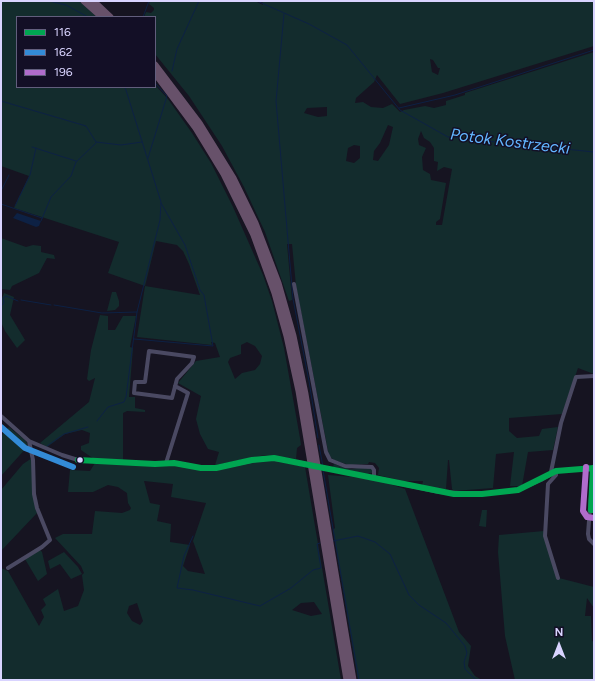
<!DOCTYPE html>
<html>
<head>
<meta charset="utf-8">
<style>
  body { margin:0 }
  #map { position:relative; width:595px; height:681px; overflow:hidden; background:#161421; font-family:Figtree,sans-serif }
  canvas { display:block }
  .frame { position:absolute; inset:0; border:2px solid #d9d4ff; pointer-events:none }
  .legend { position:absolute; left:16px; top:16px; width:140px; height:72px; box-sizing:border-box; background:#130f26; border:1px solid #625e7d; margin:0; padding:5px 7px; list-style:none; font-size:12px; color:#d9d4ff }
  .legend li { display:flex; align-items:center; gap:8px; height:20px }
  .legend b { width:20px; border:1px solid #625e7d }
  .north { position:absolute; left:539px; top:625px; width:40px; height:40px; -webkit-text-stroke:3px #130f26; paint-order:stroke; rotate:0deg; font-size:11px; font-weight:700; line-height:16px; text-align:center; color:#d9d4ff }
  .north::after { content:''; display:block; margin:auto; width:14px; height:18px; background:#d9d4ff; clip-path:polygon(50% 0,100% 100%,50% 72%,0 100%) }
</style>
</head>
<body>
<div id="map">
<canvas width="595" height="681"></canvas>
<div class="frame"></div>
<ul class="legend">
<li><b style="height:5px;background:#00a651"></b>116</li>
<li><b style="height:5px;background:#338bd7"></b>162</li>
<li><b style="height:5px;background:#b06ccc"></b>196</li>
</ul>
<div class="north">N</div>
</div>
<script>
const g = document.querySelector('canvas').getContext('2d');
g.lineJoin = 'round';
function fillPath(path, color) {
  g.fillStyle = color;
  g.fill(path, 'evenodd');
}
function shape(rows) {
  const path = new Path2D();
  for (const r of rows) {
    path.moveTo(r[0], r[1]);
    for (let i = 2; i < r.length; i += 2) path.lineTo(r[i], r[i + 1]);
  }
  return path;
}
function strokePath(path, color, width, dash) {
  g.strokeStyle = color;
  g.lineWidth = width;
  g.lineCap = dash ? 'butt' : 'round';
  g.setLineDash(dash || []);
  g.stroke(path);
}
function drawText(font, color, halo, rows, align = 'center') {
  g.font = font + ' Figtree,sans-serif';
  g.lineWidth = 3;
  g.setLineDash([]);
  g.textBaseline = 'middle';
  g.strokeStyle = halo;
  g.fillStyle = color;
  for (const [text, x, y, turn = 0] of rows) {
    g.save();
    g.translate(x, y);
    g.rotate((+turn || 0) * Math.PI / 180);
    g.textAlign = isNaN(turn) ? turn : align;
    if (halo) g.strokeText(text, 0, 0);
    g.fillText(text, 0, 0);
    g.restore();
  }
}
fillPath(shape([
  [1,1,79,1,97,17,17,17,17,87,155,87,155,85,168,99,192,133,211,163,233,207,263,275,272,301,284,348,300,438,301,445,297,448,296,459,265,455,215,465,219,452,208,449,200,434,196,419,201,396,178,383,196,361,220,357,215,343,211,342,212,345,137,337,145,286,108,273,119,242,14,208,29,176,1,166],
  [156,241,177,245,183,251,189,264,200,295,145,286],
  [247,342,255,346,262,356,260,364,255,370,242,373,235,379,228,362,230,358,241,354,241,345],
  [150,1,255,1,263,5,262,1,594,1,594,46,443,93,400,104,377,75,374,82,356,98,355,103,363,102,371,107,383,108,392,104,400,112,404,110,425,106,434,108,446,105,446,101,465,95,465,93,594,52,594,374,578,368,562,414,509,418,509,431,517,438,539,436,542,429,558,427,553,450,528,452,522,486,510,486,514,452,496,454,493,488,454,491,452,489,449,460,448,460,446,489,442,490,422,486,423,481,403,481,378,475,379,468,375,463,369,462,368,464,349,465,334,460,329,456,296,286,292,244,287,244,292,300,289,301,265,232,244,187,222,146,189,96,155,54,155,17,144,17,146,12,151,13,154,10,154,8,149,4],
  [430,59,433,60,438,68,440,68,438,75,432,72],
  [327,107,327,116,318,117,304,113,307,108],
  [388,125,393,127,389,145,378,161,373,160,374,151,380,143],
  [421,131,424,138,430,142,434,148,434,161,438,162,437,171,444,167,452,169,442,225,436,225,436,222,440,219,446,183,431,180,430,174,423,170,422,157,426,148,419,145,418,139],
  [354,145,360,146,360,158,354,163,346,161,348,148],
  [1,238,26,247,33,245,41,246,41,252,54,255,55,259,47,258,39,273,12,286,10,290,1,289],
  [112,292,116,292,119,301,119,306,115,310,107,311],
  [4,293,14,297,10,315,25,340,17,348,5,331,1,322,1,301],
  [100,315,108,316,108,330,115,330,123,316,136,316,130,347,133,348,129,397,135,397,135,408,145,410,145,412,127,411,123,413,123,460,94,459,81,450,81,446,89,443,90,433,82,430,65,434,47,447,40,443,89,402,95,378,89,381,87,379,91,350],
  [9,427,26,441,28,446,1,476,1,436],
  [32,458,37,513,1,551,1,490,23,464],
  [269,460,305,467,341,680,1,680,1,568,8,571,39,626,44,617,41,610,46,605,43,599,58,589,64,611,78,606,84,590,82,575,84,573,81,566,55,538,63,534,92,534,95,511,122,513,130,510,131,508,128,503,127,493,118,487,108,485,93,492,68,492,70,470,90,471,95,463,171,465,208,469],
  [144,481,173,484,171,497,206,503,193,541,205,574,188,571,183,566,190,545,170,542,171,524,157,521,160,505,150,503],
  [314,602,322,614,311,616,292,610,301,603],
  [137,603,143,621,140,625,132,621,127,613,129,606],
  [334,464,352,469,368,466,372,468,372,473,365,474,333,467],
  [328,475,353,477,380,481,405,489,459,632,471,646,468,666,475,676,482,680,358,680,333,530,335,528],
  [482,510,487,510,486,527,479,526],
  [544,531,559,578,594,587,594,608,587,598,585,616,591,616,592,641,594,642,594,680,515,680,505,636,498,552,499,535],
  [40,550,42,552,47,574,38,581,25,559],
  [64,552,78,567,82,574,71,579,60,564,50,569,48,561]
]), '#132c2d');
fillPath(shape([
  [17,213,41,221,39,226,36,227,13,218]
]), '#0d2144');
strokePath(shape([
  [49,1,66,5,88,17],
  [257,1,309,24,347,45,400,110,448,137,594,152],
  [284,14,276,101,293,299,309,381,318,438],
  [143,17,149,1],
  [172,71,177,49,199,1],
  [1,101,86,126,96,142],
  [399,108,455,95,594,50],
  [96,142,121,145,142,142],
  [32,147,76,161],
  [148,158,167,96,155,83],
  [1,191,9,175],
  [1,204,42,218],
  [15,206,30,175,36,148],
  [41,221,51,197,71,176,76,162,96,143],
  [21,300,51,305],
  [54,305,102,313,137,312],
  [1,306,4,303,3,298,6,296,18,301],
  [134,339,213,346,204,295,200,290,185,245,161,203],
  [97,421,108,407,124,402,126,397,137,312,160,220,161,202,125,87],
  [319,445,323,467],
  [47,446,64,434,88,427],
  [323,470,359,680],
  [193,536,184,556,177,588,193,590,260,606,291,588,313,570,321,568,317,544,320,543],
  [333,541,358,536,375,542,390,554,409,595,419,605,446,623,465,646,467,653,464,662,465,669,476,680]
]), '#0d2144', 1);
strokePath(shape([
  [294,284,326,452,330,460,345,466,372,467,374,470,374,478],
  [149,351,194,357,192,363,177,379,172,398,134,393,135,382,145,382,149,351],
  [1,416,29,441,62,455,78,460,155,464,174,463,201,468,216,468,266,458,297,462],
  [166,463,188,393,175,386],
  [593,468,588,534,589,539,594,544],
  [331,469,439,492,482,494,518,490,541,480,556,471,594,468],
  [556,471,556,475,548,484,545,536,558,578],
  [551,472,561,423,576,377,594,376],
  [8,568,42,547,50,540,37,508,34,494,33,460,29,441]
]), '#4a4962', 4);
strokePath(shape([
  [84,1,102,17],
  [93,1,110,17],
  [155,65,199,123,233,178,255,223,278,283,293,336,305,394,353,680],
  [155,73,196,128,224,174,254,235,275,293,287,336,299,391,347,680]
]), '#67516a', 7);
strokePath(shape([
  [297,462,331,469]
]), '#4a4962', 4);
strokePath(shape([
  [78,460,155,464,174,463,201,468,216,468,252,460,274,458,454,494,482,494,518,490,556,471,594,468],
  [593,468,591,510,594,510]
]), '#00a651', 6);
strokePath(shape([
  [1,427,25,448,73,467]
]), '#338bd7', 6);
strokePath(shape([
  [586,467,583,511,587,517,594,518]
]), '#b06ccc', 6);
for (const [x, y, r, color] of [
  [80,460,3.5,"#d9d4ff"]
]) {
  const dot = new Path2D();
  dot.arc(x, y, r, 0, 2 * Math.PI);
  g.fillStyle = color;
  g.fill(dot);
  strokePath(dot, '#130f26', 1.5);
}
drawText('italic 16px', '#62b6ff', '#130f26', [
  ["Potok Kostrzecki",510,142,7]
]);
</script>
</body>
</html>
